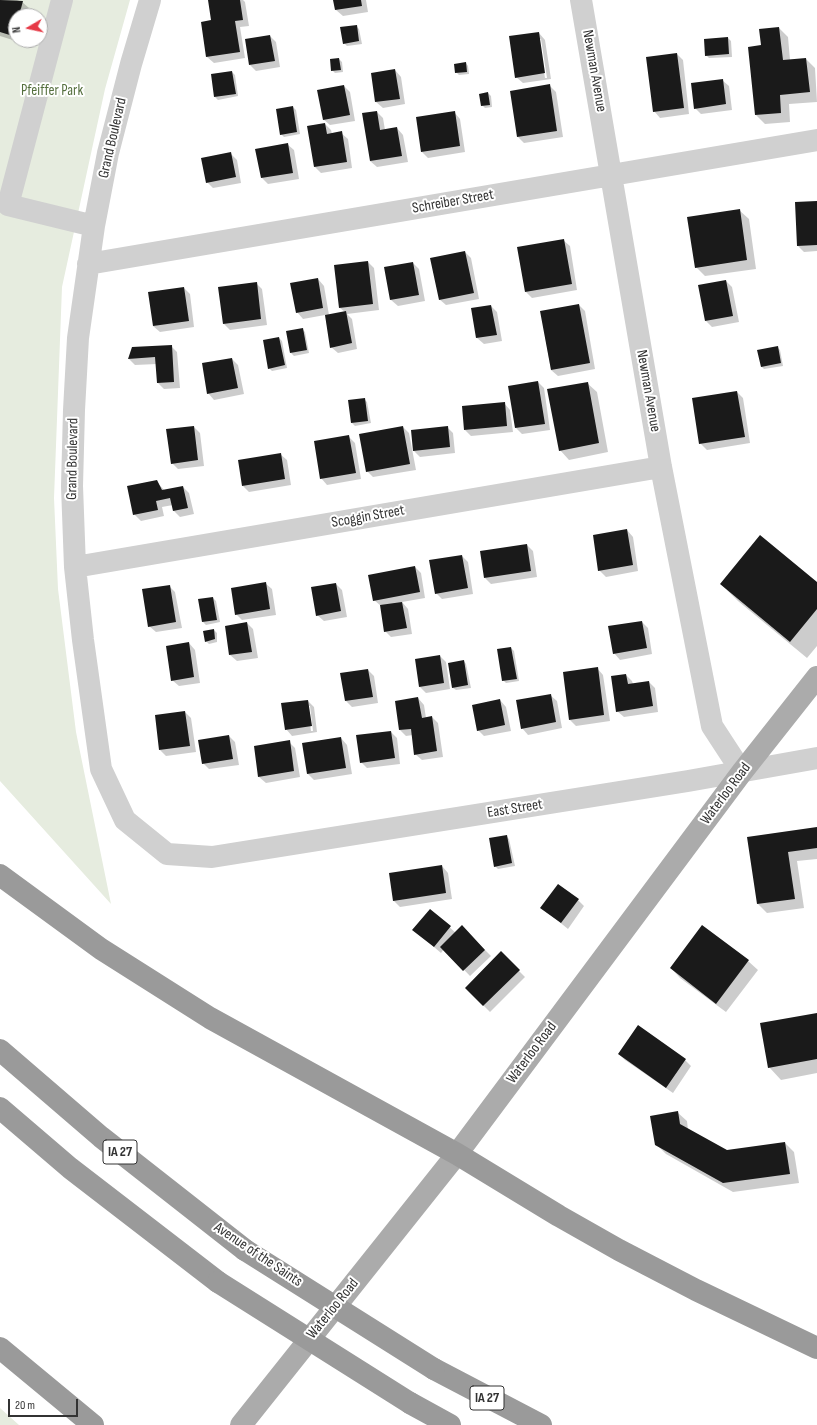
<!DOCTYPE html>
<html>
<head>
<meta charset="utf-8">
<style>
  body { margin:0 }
  #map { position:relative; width:817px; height:1425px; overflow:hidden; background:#fff; font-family:"Sofia Sans Condensed",sans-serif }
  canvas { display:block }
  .north { position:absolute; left:8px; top:8px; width:40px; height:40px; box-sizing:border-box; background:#fff; border:1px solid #adadad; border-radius:50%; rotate:261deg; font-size:11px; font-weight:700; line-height:16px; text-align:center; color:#333 }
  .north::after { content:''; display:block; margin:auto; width:14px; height:18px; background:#e63946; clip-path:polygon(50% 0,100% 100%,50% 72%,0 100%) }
  .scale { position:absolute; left:8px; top:1399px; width:70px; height:18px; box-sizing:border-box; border:2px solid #333; border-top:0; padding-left:5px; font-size:12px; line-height:14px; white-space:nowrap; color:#333; -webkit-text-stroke:3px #fff; paint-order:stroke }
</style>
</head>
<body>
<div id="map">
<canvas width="817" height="1425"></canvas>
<div class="north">N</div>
<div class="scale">20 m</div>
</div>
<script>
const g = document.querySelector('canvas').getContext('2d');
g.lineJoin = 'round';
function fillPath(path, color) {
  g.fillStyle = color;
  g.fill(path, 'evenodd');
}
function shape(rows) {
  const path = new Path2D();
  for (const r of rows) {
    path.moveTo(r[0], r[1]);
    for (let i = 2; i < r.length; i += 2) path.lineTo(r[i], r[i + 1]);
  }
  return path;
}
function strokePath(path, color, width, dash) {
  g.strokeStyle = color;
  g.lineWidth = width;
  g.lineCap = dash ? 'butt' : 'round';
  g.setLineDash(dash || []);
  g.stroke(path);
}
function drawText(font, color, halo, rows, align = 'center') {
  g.font = font + ' "Sofia Sans Condensed",sans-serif';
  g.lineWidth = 4;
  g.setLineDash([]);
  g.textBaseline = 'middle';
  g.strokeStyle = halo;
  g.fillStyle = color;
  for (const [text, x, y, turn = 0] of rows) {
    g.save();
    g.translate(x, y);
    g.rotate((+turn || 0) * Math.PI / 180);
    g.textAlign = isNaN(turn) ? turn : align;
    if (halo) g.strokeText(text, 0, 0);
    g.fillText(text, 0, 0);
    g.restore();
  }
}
fillPath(shape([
  [0,0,130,0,105,89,62,287,54,498,58,589,76,732,111,904,0,781],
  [16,16,40,16,40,40,16,40],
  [0,1408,19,1425,0,1425]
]), '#e6ecdf');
fillPath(shape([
  [0,0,17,0,22,2,29,8,26,16,16,16,16,40,20,40,19,42,0,36],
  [213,0,243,0,245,2,249,26,240,27,245,58,214,63,207,57,212,21],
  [334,0,366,0,368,12,343,16,336,10],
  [356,26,359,29,362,44,347,46,344,43],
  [779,28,788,37,790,60,806,59,815,68,817,102,789,104,790,122,765,124,756,115,762,46],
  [539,33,545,40,551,79,523,83,516,77],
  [539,39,541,39,547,78,545,78],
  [270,36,276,42,280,67,256,71,250,65],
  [728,38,731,41,732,57,709,58,706,55],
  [677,54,683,60,689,114,660,118,654,111],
  [339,59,342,62,343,72,335,73,332,70],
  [466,63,468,66,469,74,459,75,456,72],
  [395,70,401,77,405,104,383,108,376,102],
  [232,72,235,75,238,96,218,100,215,97],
  [722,80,729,86,732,110,701,114,695,108],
  [344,86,350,92,355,121,330,125,323,119],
  [550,86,556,92,563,137,524,143,518,137],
  [488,93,491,96,492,107,485,108,482,105],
  [293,107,296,110,300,134,284,137,281,134],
  [377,112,383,118,385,130,397,128,403,135,408,162,377,167,370,161],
  [454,112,460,119,465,152,428,158,422,152],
  [325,124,331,130,332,134,341,133,348,139,352,168,321,173,315,167,308,126],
  [287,144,294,150,299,179,268,184,262,178,257,150],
  [231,154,237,160,241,183,213,188,207,182],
  [817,202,817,251,804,252,798,246],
  [739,210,749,219,756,269,705,276,696,267],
  [563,240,570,246,577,290,532,298,526,292],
  [465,252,471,258,479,299,446,305,439,299],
  [368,262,374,268,379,310,347,314,352,319,357,349,338,353,331,347,325,315,303,319,297,312,318,279,324,286,329,315,345,312,340,308],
  [413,263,419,269,425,301,398,306,391,300,386,268],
  [726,281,732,287,739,322,712,327,706,321],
  [256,283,262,289,267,325,230,330,224,324],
  [184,288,190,294,194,327,160,332,153,326],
  [579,305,585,311,595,369,558,376,551,370,541,312],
  [491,306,497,312,502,341,484,344,477,338],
  [302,329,305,332,309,353,294,356,291,353],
  [279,338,282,341,287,368,272,371,269,368],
  [171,346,177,352,180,388,164,389,158,383,157,364,135,365,129,359],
  [777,347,780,350,783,366,764,369,761,366],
  [232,359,238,365,244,394,214,400,208,393],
  [538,382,544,388,550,430,522,434,516,428],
  [587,383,597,392,608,452,569,460,560,450],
  [737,392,743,398,750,443,707,450,700,443],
  [364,399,367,402,371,423,355,426,352,423],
  [504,403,510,410,513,432,471,436,465,430],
  [194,427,200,433,204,466,178,469,172,463],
  [403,427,409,433,416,470,373,477,367,471],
  [447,427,453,433,455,453,420,457,414,451,412,431],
  [349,437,355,443,361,479,327,485,321,478],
  [280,454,287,460,291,485,249,492,243,486],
  [156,481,165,491,183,487,189,493,194,514,180,517,174,511,173,505,162,507,164,516,141,521,134,514],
  [627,530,633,537,638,571,606,577,599,570],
  [527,545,533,551,537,577,491,584,485,578],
  [462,556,468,562,473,594,442,599,436,593],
  [415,567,421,573,425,598,402,602,408,609,412,634,391,637,385,631,381,606,374,600],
  [265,583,272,589,276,615,242,620,236,614],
  [817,583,817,646,807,658,738,601,721,584],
  [336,584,342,590,347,617,324,621,317,615],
  [169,586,175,592,182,628,156,632,149,626],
  [213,598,216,601,220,622,206,625,203,622,199,600],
  [642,622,648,628,652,654,620,660,614,653],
  [247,623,253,629,258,658,237,661,230,655],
  [214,630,217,633,217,642,209,644,206,641],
  [189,643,195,650,200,683,179,686,172,680],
  [511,648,514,651,519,681,506,683,503,680],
  [440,656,446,662,450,689,426,693,420,687,416,660],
  [464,661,466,664,471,688,456,690,453,688],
  [597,668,603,675,610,721,576,726,570,720],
  [368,670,374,676,378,703,352,707,346,701],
  [626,675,632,681,633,684,649,682,655,688,658,712,624,717,617,711],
  [550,695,557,701,562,728,528,735,522,728],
  [418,698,424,705,426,718,432,717,438,723,443,757,422,760,415,754,413,735,406,736,400,730],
  [500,700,506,707,511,731,484,736,478,730],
  [308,701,314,707,317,732,292,736,286,729],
  [308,706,310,706,313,731,311,731],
  [185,712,191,718,196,752,166,756,160,750],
  [391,732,397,738,400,764,367,768,361,762],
  [229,736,235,742,239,765,209,769,203,763],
  [341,738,347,745,352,774,314,780,307,773],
  [289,742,295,748,300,777,266,783,259,777],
  [817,828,817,859,797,861,804,908,767,913,758,904,748,838],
  [506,836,509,839,515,866,498,869,495,866],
  [442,866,448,873,452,899,400,907,393,900],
  [578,900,584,906,568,929,542,908],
  [430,910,456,933,462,927,491,956,470,976,444,949,441,953,414,930],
  [501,953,525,977,490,1012,466,988],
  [748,961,758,970,726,1012,680,978,671,968],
  [817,1014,817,1073,781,1080,769,1067],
  [619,1054,685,1060,691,1066,673,1093,625,1060],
  [677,1112,687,1121,688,1130,727,1151,785,1143,794,1152,799,1183,733,1192,666,1154,656,1144]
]), '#0003');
fillPath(shape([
  [0,0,23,1,19,16,16,16,16,26,13,36,0,32],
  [208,0,240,0,243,20,235,21,240,52,206,57,201,22,211,20],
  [333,0,361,0,362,6,335,10],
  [357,25,359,41,343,44,340,27],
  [779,27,783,60,806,58,810,92,780,95,781,113,755,115,748,47,761,45,759,29],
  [539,32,545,73,515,78,509,36],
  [270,35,275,61,249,65,245,39],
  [728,37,729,54,705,56,704,39],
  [677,53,684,108,653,112,646,57],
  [339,58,341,70,331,71,330,59],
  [466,62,467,72,455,73,454,64],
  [395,69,400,99,375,102,371,73],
  [232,71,236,94,214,97,211,74],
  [723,79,726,104,694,109,691,83],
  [550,84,557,131,517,137,510,91],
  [344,85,350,115,323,120,317,90],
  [488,92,490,105,481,106,479,94],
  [293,106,297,132,280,135,276,109],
  [377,111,380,130,397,127,402,156,370,161,362,113],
  [455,111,460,146,421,152,416,117],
  [325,123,327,134,342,131,347,162,314,167,307,126],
  [288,143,293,173,261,178,255,149],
  [231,152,236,177,206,183,201,158],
  [817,201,817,245,797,246,795,202],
  [740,209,747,260,695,268,687,217],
  [564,239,572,284,525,292,517,247],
  [465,251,474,293,439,300,430,258],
  [368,261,373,304,339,308,334,265],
  [413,262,419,295,390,300,384,267],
  [318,278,323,308,296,313,290,283],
  [726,280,733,316,705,321,698,285],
  [257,282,261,319,223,324,218,287],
  [184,287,189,321,153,326,148,292],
  [579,304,590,363,551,370,540,311],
  [491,305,497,335,476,338,471,308],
  [346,311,352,343,330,348,325,315],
  [303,328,307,350,290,353,286,331],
  [279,337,285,365,268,369,263,340],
  [172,345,174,382,157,383,155,357,128,359,132,347],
  [778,346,781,363,761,367,757,350],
  [232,358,238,388,207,394,202,363],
  [538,381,545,424,515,428,508,386],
  [588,382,599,443,559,451,547,389],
  [737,391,745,437,699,444,692,398],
  [365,398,368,421,351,423,348,400],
  [505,402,507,426,464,430,462,406],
  [194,426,198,460,171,464,166,429],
  [403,426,410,464,366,472,359,434],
  [448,426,450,447,413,451,411,430],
  [349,435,356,473,320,479,314,441],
  [281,453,285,479,242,486,238,460],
  [157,480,162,490,183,486,188,508,173,511,170,498,156,501,158,510,133,515,127,486],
  [627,529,633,565,598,571,593,535],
  [760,535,817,582,817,609,790,642,720,584],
  [527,544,531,571,484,578,480,551],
  [462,555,468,588,435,594,429,560],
  [415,566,420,592,373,601,368,575],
  [266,582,270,609,235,615,231,588],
  [336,583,341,611,316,616,311,587],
  [170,585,176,622,148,627,142,589],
  [213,597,217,620,202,622,198,599],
  [402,602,407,628,384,632,380,605],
  [642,621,647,648,613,654,608,626],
  [247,622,252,652,229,655,225,626],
  [214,629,215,639,205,642,203,631],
  [189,642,194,677,171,681,166,646],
  [511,647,517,679,502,681,497,649],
  [440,655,444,683,419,687,415,659],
  [464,660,468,685,452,688,448,663],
  [598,667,604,715,569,720,563,672],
  [368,669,373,697,345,701,340,673],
  [626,674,628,684,649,681,653,706,616,712,611,676],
  [551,694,556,722,521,729,516,700],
  [418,697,422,718,432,716,437,751,414,755,411,729,399,730,395,701],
  [500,699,505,725,477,731,472,705],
  [308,700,312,726,285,730,281,703],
  [185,711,190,746,159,750,155,715],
  [391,731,395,758,360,763,356,735],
  [229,735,233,759,202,764,198,740],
  [341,737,346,768,307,774,302,743],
  [290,740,294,771,258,777,254,746],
  [817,827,817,848,788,852,795,899,757,904,747,837],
  [507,835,512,863,494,867,489,838],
  [442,865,446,893,393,901,389,873],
  [558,884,579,899,561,923,540,908],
  [430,909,451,926,434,947,412,930],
  [462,925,485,950,463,971,440,947],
  [702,925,749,960,716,1004,670,968],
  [501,951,520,970,483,1006,465,988],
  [817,1013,817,1059,768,1068,760,1023],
  [638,1025,686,1059,666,1088,618,1054],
  [678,1111,680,1124,727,1150,785,1142,790,1174,723,1183,655,1145,650,1116]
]), '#1a1a1a');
strokePath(shape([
  [62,0,8,205,94,226],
  [150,0,131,64,108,153,94,226,78,338,74,410,72,486,75,567,83,640,101,769,125,820,167,854,212,857,688,781,817,758],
  [581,0,661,467,712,726,742,772],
  [88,264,817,140],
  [75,567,661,467]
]), '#d0d0d0', 22);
strokePath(shape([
  [241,1425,457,1154,742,772,817,677]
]), '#ababab', 22);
strokePath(shape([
  [0,875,101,949,210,1018,457,1154,559,1216,619,1250,696,1290,817,1348],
  [0,1050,101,1137,245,1250],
  [0,1108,70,1168,218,1282],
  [0,1348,93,1425],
  [434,1369,541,1425],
  [410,1403,450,1425]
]), '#9a9a9a', 22);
strokePath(shape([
  [245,1250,434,1369],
  [218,1282,410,1403]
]), '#9a9a9a', 22);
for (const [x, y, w] of [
  [120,1152,34],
  [487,1398,34]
]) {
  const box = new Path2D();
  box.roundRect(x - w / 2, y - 12, w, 24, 3);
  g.fillStyle = '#fff';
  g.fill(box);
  strokePath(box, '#333', 1);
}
drawText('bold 14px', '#333', null, [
  ["IA 27",120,1152],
  ["IA 27",487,1398]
]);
drawText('15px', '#333', '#fff', [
  ["Newman Avenue",594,71,80],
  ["Grand Boulevard",113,138,-77],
  ["Schreiber Street",453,202,-10],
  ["Newman Avenue",648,391,80],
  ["Grand Boulevard",73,459,-89],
  ["Scoggin Street",368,517,-10],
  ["Waterloo Road",726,794,-53],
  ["East Street",515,809,-9],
  ["Waterloo Road",532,1053,-53],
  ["Avenue of the Saints",258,1255,34],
  ["Waterloo Road",333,1309,-51]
]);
drawText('15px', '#56703f', '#fff', [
  ["Pfeiffer Park",52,91]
]);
</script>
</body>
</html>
